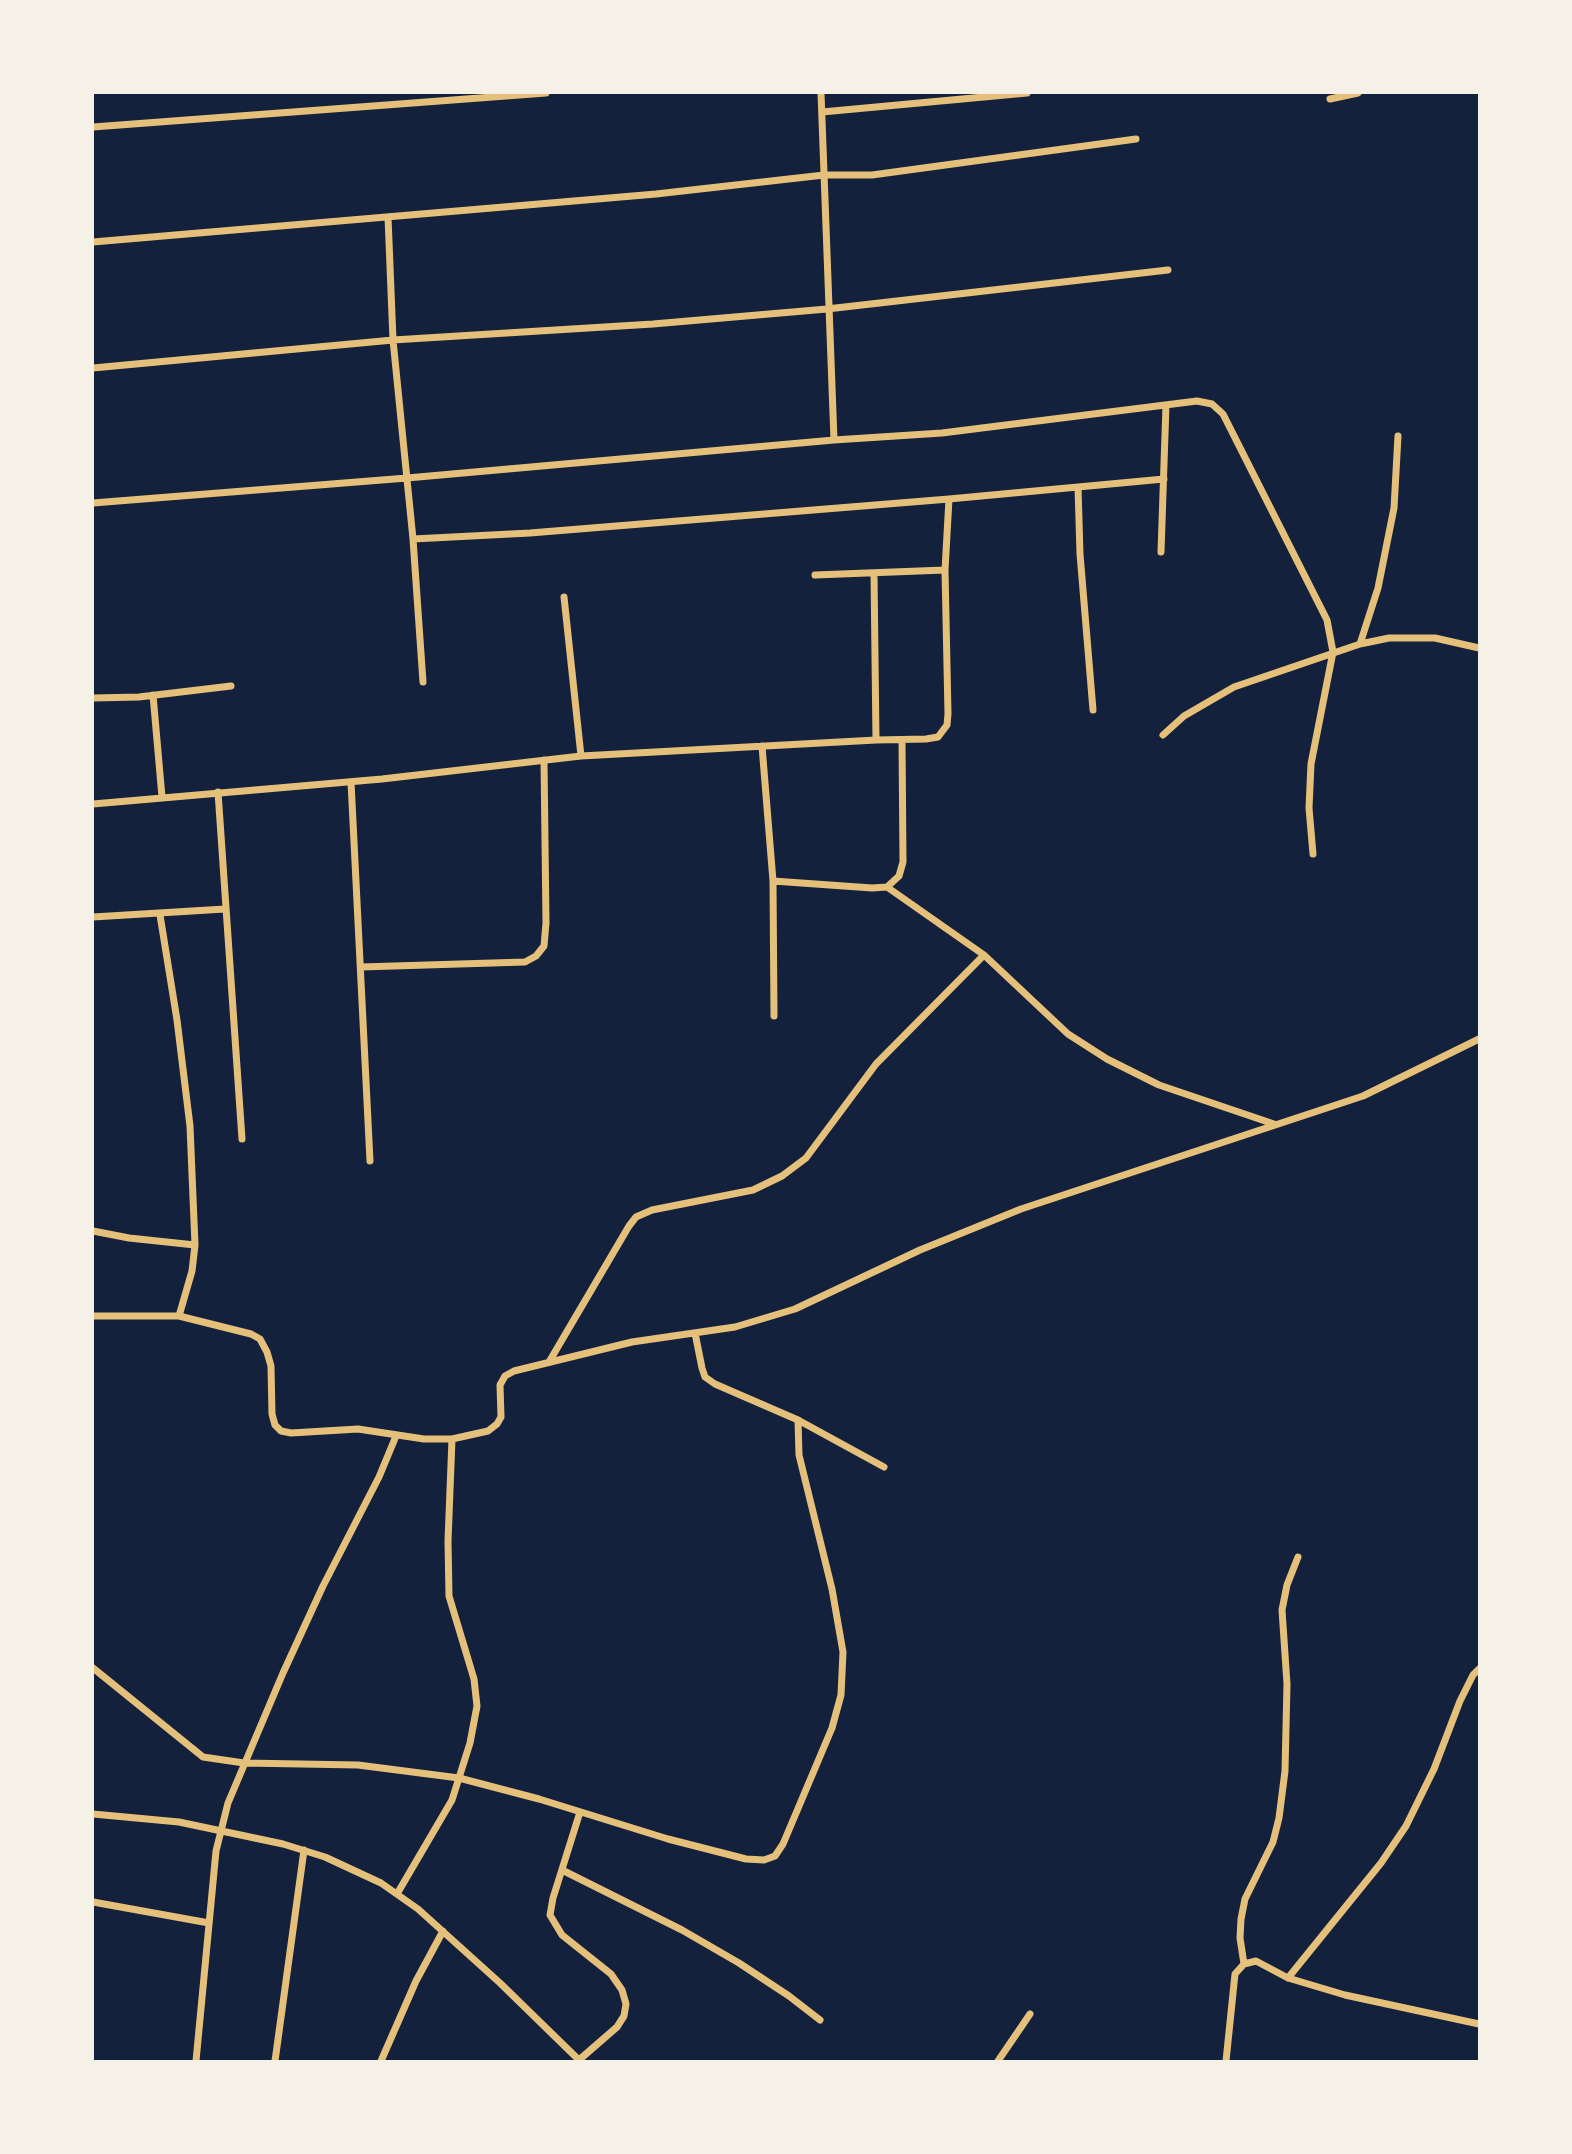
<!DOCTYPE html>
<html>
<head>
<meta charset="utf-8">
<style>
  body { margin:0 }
  #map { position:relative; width:1572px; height:2154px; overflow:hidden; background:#14213d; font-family:Quicksand,sans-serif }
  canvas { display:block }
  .frame { position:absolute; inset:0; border:94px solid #f6f1e7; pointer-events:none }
</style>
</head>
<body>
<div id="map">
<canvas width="1572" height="2154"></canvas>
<div class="frame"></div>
</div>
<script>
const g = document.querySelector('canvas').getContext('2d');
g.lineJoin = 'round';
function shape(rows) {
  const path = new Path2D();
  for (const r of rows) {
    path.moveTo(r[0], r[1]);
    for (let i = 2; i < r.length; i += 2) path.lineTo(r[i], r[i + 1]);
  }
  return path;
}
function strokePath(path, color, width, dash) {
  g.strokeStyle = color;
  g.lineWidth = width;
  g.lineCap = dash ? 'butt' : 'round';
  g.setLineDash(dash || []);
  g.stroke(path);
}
strokePath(shape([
  [821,93,834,440],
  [1330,99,1358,93],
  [822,112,1027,93],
  [93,127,546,93],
  [388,217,393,340,413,539,423,682],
  [93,242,656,194,824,175,872,175,1136,139],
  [93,368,393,340,653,324,827,309,1168,270],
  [1078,487,1080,554,1093,710],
  [93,503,407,478,834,440,942,433,1197,401,1212,404,1223,414,1327,620,1333,652,1311,764,1309,808,1313,854],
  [413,539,530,533,949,499,1164,479],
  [1161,552,1166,405],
  [874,573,876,740],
  [815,575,945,570],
  [564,597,581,756],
  [1360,644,1378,588,1394,508,1398,436],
  [153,695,162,797],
  [93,698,139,697,231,686],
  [1163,735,1184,716,1234,687,1360,644,1389,638,1435,638,1479,648],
  [762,746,773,881,774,1016],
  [351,782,370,1161],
  [218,792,242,1139],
  [93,804,382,779,581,756,876,740,926,739,938,737,947,725,948,714,945,570,949,499],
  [773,881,872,888,887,887,899,876,903,862,902,740],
  [887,887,984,955,1068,1034,1107,1059,1159,1085,1274,1124],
  [160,915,177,1020,190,1126,195,1245,192,1271,179,1316],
  [93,917,225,909],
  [361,967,525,962,536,956,544,946,546,923,544,760],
  [93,1231,129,1238,195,1245],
  [93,1316,179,1316,251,1334,260,1339,267,1352,271,1366,272,1414,275,1425,281,1431,291,1433,358,1429,424,1439,452,1439,488,1431,497,1424,501,1417,500,1385,505,1376,514,1371,632,1342,735,1327,795,1309,920,1250,1021,1209,1363,1096,1479,1039],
  [695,1333,702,1368,705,1377,715,1384,798,1420,884,1467],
  [549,1362,629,1226,636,1217,652,1210,753,1190,782,1176,806,1158,876,1064,984,955],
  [93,1668,203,1757,244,1763,358,1765,459,1778,539,1799,668,1839,746,1859,764,1860,775,1856,783,1844,832,1728,841,1695,843,1652,832,1589,799,1455,798,1420],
  [93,1814,179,1822,283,1844,325,1857,381,1883,418,1909,500,1983,580,2061],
  [562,1870,682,1930,739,1963,789,1996,820,2020],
  [397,1894,452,1800,470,1743,477,1706,474,1679,449,1596,448,1541,452,1439],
  [93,1902,209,1923],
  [1244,1964,1240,1938,1241,1919,1245,1899,1273,1842,1279,1818,1285,1771,1287,1684,1282,1610,1287,1585,1298,1557],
  [1288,1978,1381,1863,1406,1826,1434,1769,1460,1701,1473,1675,1479,1669],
  [579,2060,617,2027,624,2016,626,2004,622,1990,611,1974,562,1935,550,1915,553,1898,580,1812],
  [196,2061,216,1851,228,1803,283,1673,323,1586,379,1477,396,1436],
  [275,2061,304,1850],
  [381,2061,416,1981,443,1931],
  [998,2061,1030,2014],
  [1226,2061,1235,1974,1244,1964,1256,1961,1288,1978,1345,1995,1479,2024]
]), '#e5c07b', 7);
</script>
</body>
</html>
